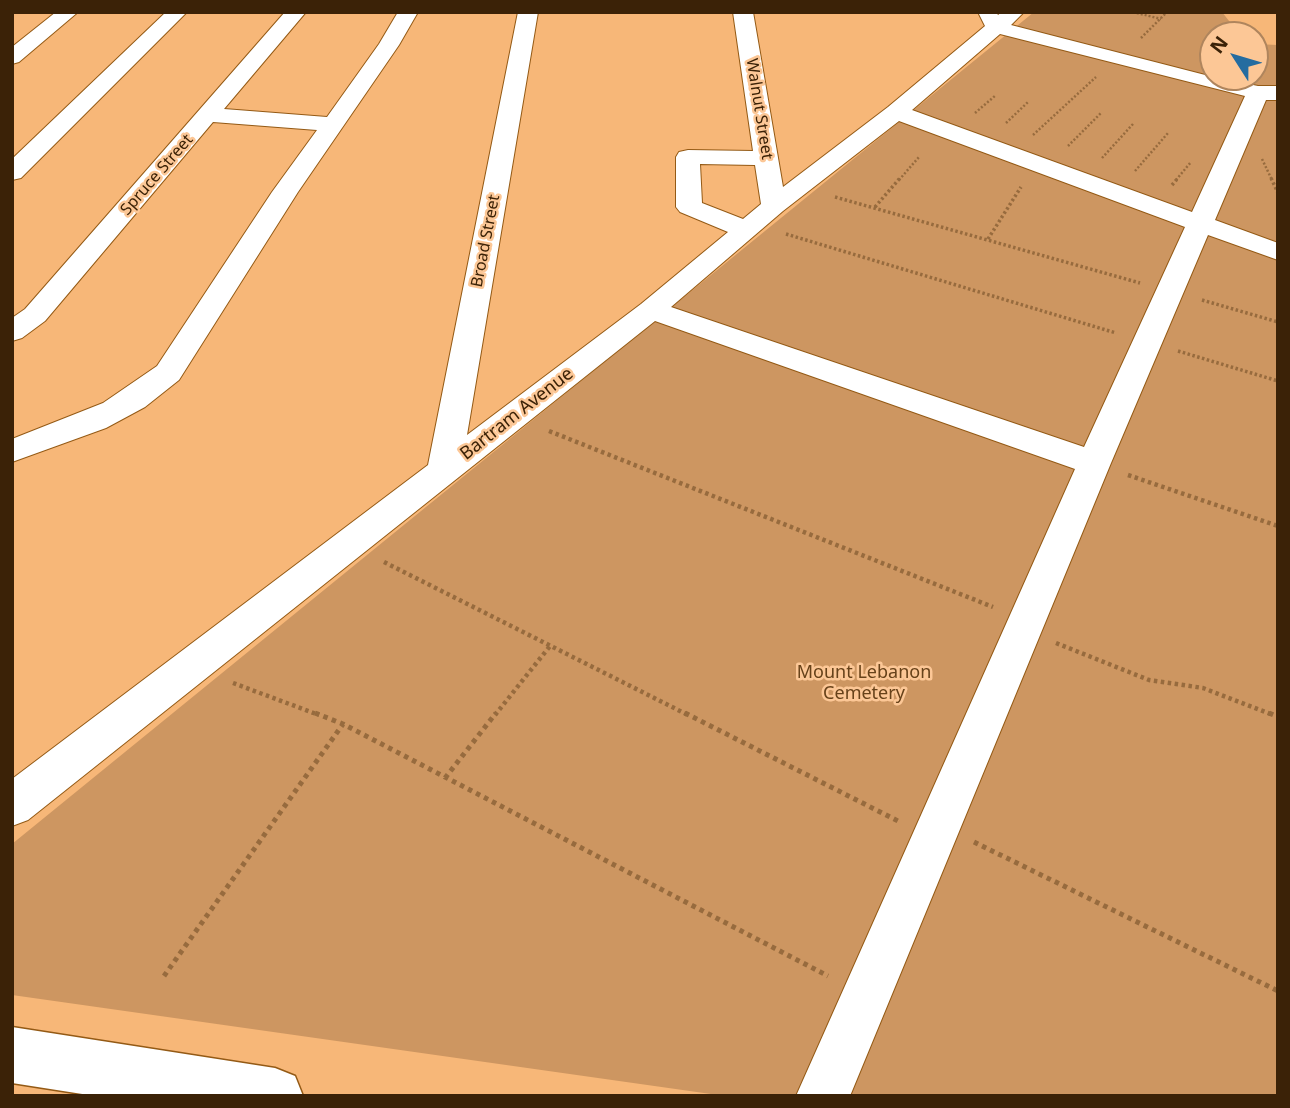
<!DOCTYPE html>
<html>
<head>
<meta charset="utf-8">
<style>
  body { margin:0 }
  #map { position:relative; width:1290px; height:1108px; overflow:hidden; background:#f7b778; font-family:"Noto Sans",sans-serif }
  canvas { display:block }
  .frame { position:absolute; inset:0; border:14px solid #3b2207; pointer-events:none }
  .north { position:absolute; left:1199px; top:21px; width:70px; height:70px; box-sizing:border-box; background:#fcc796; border:2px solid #af855d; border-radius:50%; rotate:307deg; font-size:19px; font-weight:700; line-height:28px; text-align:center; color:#3b2207 }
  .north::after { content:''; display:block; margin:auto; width:24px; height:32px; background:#246ca0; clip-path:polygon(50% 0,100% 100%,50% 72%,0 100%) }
</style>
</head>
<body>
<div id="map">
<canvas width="1290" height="1108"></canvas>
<div class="frame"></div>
<div class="north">N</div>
</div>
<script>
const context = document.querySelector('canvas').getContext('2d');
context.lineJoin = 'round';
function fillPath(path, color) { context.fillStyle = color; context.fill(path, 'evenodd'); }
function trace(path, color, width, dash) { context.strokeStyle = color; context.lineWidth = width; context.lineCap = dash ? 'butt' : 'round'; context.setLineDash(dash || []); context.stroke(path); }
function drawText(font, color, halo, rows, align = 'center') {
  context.font = font + ' "Noto Sans",sans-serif'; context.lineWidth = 5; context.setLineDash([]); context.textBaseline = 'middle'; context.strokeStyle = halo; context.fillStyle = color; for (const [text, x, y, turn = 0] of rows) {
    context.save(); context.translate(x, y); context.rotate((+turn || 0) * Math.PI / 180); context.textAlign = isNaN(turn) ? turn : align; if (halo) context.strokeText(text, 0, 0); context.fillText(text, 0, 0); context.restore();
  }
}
const green = new Path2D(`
  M1034,12h188l18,23h-27v42h42v-33l23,1v1051h-553l-713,-101v-151z`);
const pathFar3 = new Path2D(`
  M1133,12l28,7
  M1141,38l26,-26
  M975,113l21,-18
  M1006,123l22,-21
  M1033,135l63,-58
  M1068,146l33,-33
  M1102,158l31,-34
  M1262,159l10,21
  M1135,171l33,-38
  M899,180l20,-23
  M1176,180l15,-18`);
const pathFar2 = new Path2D(`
  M1271,178l7,15
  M1172,185l6,-7
  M835,197l305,86
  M875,207l25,-29
  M786,234l330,99
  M988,239l33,-52
  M1202,300l76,22
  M1178,351l100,30`);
const pathFar1 = new Path2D(`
  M549,431l444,176
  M1128,475l150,51
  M384,562l304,153
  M1056,643l93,37 54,8 70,27
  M233,683l86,32
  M495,715l55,-69`);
const path = new Path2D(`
  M315,713l28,11 485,252
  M685,713l213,108
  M1269,713l9,4
  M445,778l51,-65
  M974,842l304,149
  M164,976l179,-252`);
const minor = new Path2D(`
  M56,12h22l-59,50 -7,2v-17z
  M166,12h21l-166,166 -9,2v-21z
  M285,12h21l-82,97 103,8 52,-73 19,-32h20l-19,33 -101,147 -119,188 -34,27 -39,21 -94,34v-23l91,-36 54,-37 115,-174 45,-62 -104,-8 -168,199 -23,17 -10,3v-23l13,-9z
  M518,12h20l-71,423 174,-131 87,-72 -48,-20 -4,-5v-50l3,-5 9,-2 65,1 -20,-139h20l30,175 105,-80 97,-81 -7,-14h18l2,3 4,-3h22l-13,13 202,52 45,9h20v14h-12l-51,120 63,23v17l-70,-25 -97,228 -261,633h-54l279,-627 -420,-148 -627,499 -16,6v-47l416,-314zM1000,34l245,62 -53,116 -280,-102zM899,121l286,106 -101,220 -413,-140 112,-96zM700,164l55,1 6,39 -18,15 -41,-16z`);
const major = new Path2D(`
  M12,1027l263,41 20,8 8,20h-208l-83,-13z`);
const farStreetnames = [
  ["Walnut Street",759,109,81],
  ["Spruce Street",157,175,-49],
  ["Broad Street",486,241,-79]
];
const streetNames = [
  ["Bartram Avenue",517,414,-38]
];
const parkNames = [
  ["Mount Lebanon",864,673],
  ["Cemetery",864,694]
];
fillPath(green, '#cd9661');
trace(minor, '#945a15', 2);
trace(major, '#945a15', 3);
trace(pathFar3, '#976b3e', 2.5, [2, 2]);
trace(pathFar2, '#976b3e', 3.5, [2.5, 2.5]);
trace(pathFar1, '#976b3e', 4.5, [3.5, 3.5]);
trace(path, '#976b3e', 5, [4.5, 4.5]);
fillPath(minor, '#fff');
fillPath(major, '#fff');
drawText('16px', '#3b2207', '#fcc796', farStreetnames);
drawText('18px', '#3b2207', '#fcc796', streetNames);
drawText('18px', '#67421a', '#fcc796', parkNames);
</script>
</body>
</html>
